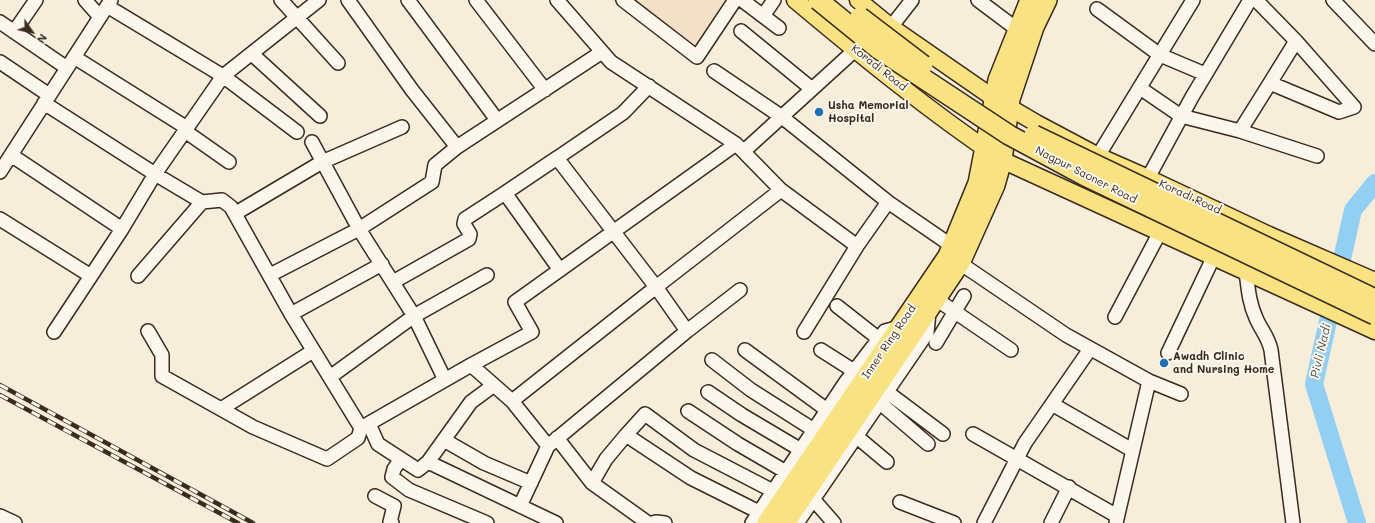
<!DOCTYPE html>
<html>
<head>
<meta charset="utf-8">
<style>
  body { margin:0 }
  #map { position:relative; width:1375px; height:523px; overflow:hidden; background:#f7eddb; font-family:Mali,sans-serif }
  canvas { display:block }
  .north { position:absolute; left:12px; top:12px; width:40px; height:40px; -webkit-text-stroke:3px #fbf7ec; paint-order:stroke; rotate:124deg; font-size:11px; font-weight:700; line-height:16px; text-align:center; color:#3b2a1e }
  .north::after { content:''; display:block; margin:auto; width:14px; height:18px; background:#3b2a1e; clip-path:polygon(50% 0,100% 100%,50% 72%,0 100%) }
</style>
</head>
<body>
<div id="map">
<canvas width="1375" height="523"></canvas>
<div class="north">N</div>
</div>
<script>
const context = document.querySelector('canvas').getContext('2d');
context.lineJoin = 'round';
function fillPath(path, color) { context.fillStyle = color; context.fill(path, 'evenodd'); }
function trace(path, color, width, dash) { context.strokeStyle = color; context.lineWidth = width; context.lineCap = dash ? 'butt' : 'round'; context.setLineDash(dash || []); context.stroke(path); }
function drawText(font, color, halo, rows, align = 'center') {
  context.font = font + ' Mali,sans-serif'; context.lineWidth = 4; context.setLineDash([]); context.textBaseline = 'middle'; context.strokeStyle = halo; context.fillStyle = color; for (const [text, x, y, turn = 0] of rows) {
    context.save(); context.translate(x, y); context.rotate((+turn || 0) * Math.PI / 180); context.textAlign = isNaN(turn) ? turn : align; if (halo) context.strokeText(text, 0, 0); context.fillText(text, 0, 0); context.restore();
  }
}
const built = new Path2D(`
  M611,0h131l-43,65z`);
const river = new Path2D(`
  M1357,523l-43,-139 39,-174 22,-27`);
const minor = new Path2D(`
  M85,0l15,17
  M281,0l57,63
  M348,0l64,90 45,57
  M408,0l89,120
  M476,0l69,90
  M557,0l54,62 125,82 45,46 76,56
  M623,0l74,57 38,-57
  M742,0l37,28
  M978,0l40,30
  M1333,0l42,44
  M107,6l116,70 74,56
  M1097,9l63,46 45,19
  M763,16l11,-16
  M0,22l67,46
  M891,27l21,-27
  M741,31l71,58
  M14,32l22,-32
  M252,54l68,62
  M74,57l113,71
  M0,62l49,33
  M714,71l68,46 106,85 64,44
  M1270,83l26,-42
  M1140,88l41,28 59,15 30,-48 69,29 15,-5 -58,-66 -40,-41
  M44,103l111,71 68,-98 96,-76
  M185,131l44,31
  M1240,131l77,25
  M312,142l47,87 55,87 31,64
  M744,151l111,-101
  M11,155l111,74
  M1098,156l95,-156
  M557,158l-52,35 55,77
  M0,172l111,-172
  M1148,178l44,-81 58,-97
  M236,213l86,-51 80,-35
  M0,219l91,57
  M954,259l112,76 83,46 32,13
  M1246,271c2,16 3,32 10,47 5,12 12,18 15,32l22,173
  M270,275l89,-46 73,-47 3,-17 22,-18 145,-95
  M138,276l64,-74
  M393,282l76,-43 1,-5 -6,-10 1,-5 40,-26
  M936,299l75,51
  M837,306l42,33
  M291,314l91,-50
  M1115,317l45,-85
  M148,331l14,24v21l91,51 74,32 31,-21 3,-10
  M687,331l53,-41
  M54,332l68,-103 33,-55 47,28 20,-2 9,7 60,107 70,114 110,-63 41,36 144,-114 -99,-129 66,-45 26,-27
  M804,332l53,-86 31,-44
  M936,343l28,-47
  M745,350l82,60
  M821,350l33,21
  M1168,353l46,-97
  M712,360l39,30 63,40
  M471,365l61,-33 -17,-30 221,-158
  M330,377l84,-61 73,-41
  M708,392l34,23 59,35
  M887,392l56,42
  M512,401l36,45 139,-115 -31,-44 125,-97
  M879,402l49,42
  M1052,404l80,46
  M221,409l92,-58
  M688,411l50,33 48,28
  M369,424l9,20 40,26 10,-8 43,-60 23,-17
  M973,434l144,82
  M856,436l31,26
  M557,438l35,45 56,40
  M444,440l40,23 47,20
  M401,459l-7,10 -2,8 17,13 78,33
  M428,462l128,61
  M592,483l14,-24 20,-24
  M375,496l19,10 -4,16 2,1
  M813,499l21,24
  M900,502l54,21
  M520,506l28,-60
  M759,512l-68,-34 -65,-43 19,-21 49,36 79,41
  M0,516l15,7
  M652,523l4,-1 9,1
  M752,523l93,-140 40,-52 15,-4
  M797,523l130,-190 2,-21
  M984,523l41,-80 65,-94
  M1051,523l18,-36
  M1116,523l33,-142`);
const major = new Path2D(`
  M795,0c67,56 134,111 207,160l373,171
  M858,0l33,27 104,72 41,24 62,33 50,22 121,57 106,46`);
const highway = new Path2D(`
  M767,523l181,-267 30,-73 20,-103 32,-80
  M785,523l175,-260 35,-78 7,-25 8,-61 24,-72 13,-27`);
const rail = new Path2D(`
  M0,385l253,138
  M0,395l238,128`);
const highwayBridge = new Path2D(`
  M818,0l59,48 132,87 76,41 290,139
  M860,17l63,48
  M1034,135l341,164`);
const markers = [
  [819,112,5,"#1f6fb2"],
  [1164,363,5,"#1f6fb2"]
];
const streetNames = [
  ["Koradi Road",879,68,38],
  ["Nagpur Saoner Road",1086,175,27],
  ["Koradi Road",1190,197,25],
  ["Inner Ring Road",889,342,-56]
];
const poiNames = [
  ["Usha Memorial",828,106],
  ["Hospital",828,119],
  ["Awadh Clinic",1173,357],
  ["and Nursing Home",1173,370]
];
const waterNames = [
  ["Pivli Nadi",1321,351,-77]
];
fillPath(built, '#f2e1c7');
trace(river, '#93cef3', 18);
trace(minor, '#3b2a1e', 16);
trace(major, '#3b2a1e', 19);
trace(highway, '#3b2a1e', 22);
trace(minor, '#fbf7ec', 13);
trace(major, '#f8e281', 16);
trace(highway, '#f8e281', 19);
trace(rail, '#3b2a1e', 4.5);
trace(rail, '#fbf7ec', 3, [9]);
trace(highwayBridge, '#3b2a1e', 22, []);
trace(highwayBridge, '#f8e281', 19);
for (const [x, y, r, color] of markers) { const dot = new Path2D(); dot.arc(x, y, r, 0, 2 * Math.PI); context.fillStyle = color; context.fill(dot); trace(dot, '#fbf7ec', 1.5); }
drawText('11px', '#3b2a1e', '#fbf7ec', streetNames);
drawText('bold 11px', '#3b2a1e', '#fbf7ec', poiNames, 'left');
drawText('italic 12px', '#515353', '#fbf7ec', waterNames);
</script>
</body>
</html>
